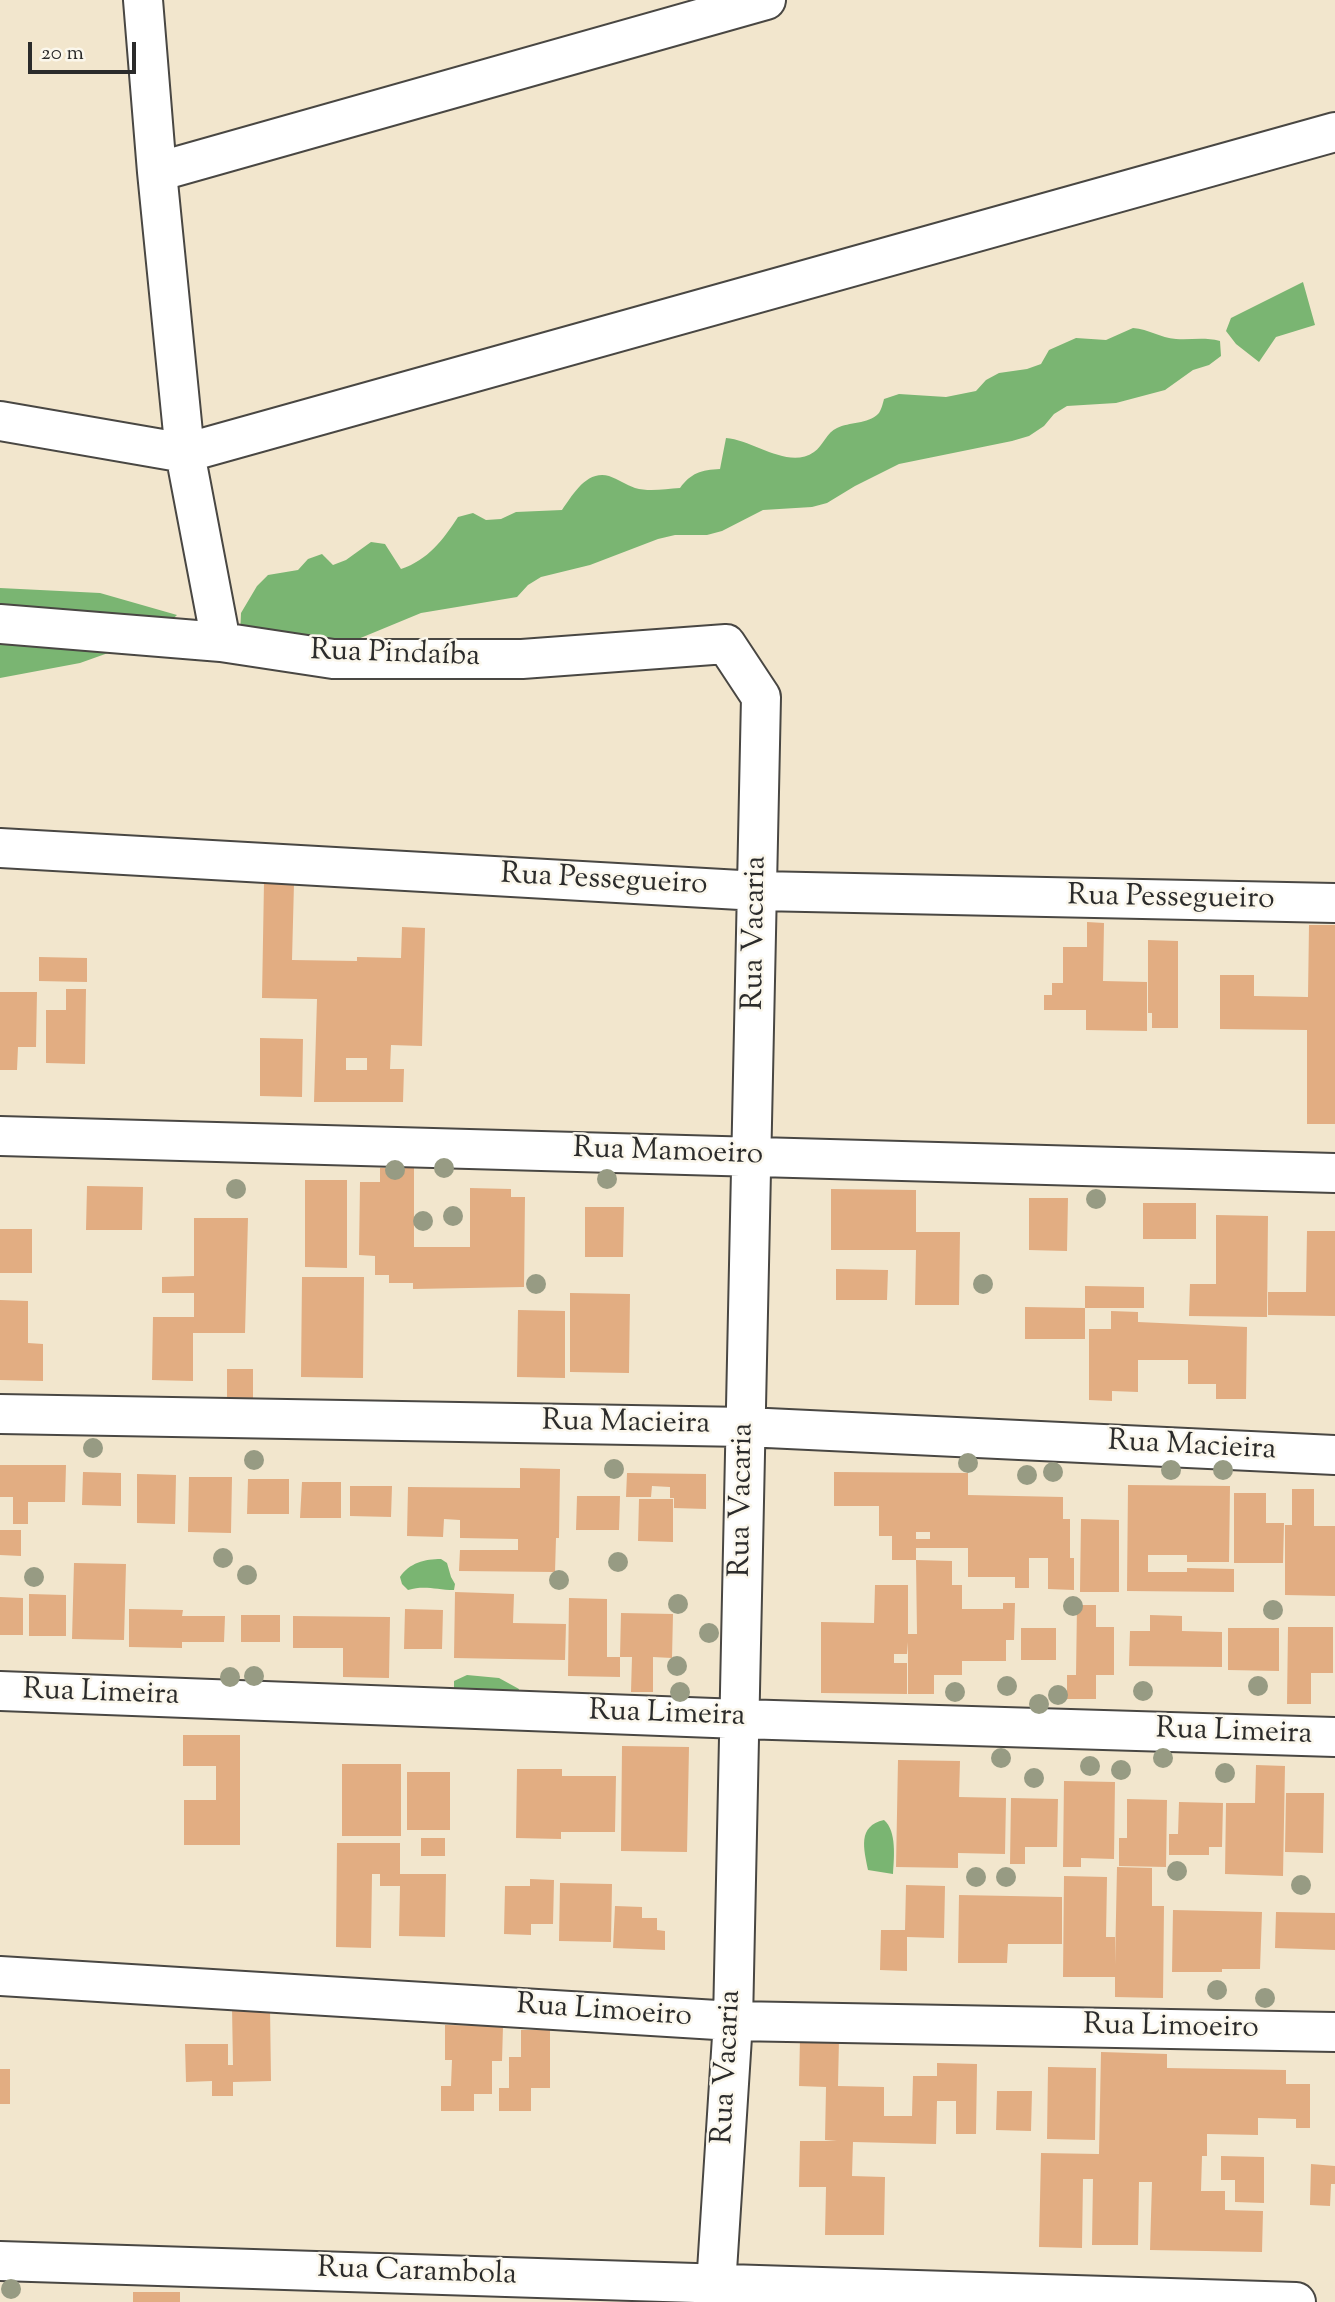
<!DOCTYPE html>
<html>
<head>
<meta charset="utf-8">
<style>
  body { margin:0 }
  #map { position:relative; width:1335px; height:2302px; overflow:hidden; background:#f2e6cd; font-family:"Sorts Mill Goudy",serif }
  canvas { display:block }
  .scale { position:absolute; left:28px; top:42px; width:108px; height:32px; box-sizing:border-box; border:4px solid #2b2b2b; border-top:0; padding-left:9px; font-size:21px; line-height:24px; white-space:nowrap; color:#2b2b2b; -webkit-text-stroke:5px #fbf7ec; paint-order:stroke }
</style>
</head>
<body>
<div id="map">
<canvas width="1335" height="2302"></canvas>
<div class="scale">20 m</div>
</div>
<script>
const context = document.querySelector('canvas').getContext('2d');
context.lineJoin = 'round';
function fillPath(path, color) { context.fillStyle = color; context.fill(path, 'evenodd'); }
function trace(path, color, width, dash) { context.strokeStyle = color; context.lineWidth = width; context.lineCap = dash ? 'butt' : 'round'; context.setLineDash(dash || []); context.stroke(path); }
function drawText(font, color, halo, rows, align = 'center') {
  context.font = font + ' "Sorts Mill Goudy",serif'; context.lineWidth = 5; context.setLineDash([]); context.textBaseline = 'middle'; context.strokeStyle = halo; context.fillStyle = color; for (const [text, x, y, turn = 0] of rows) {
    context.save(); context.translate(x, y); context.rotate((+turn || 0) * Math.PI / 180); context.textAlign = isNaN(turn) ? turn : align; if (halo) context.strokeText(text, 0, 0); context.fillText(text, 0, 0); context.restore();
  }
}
const forest = new Path2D(`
  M1303,282l12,43 -39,12 -17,25 -23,-18 -10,-13 5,-13z
  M1133,328c16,1 27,10 43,11 16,1 28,-2 44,2l1,15 -12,9 -16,5 -28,20 -49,13 -49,3 -13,8 -10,12 -15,10 -17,5 -113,23 -44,22 -28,17 -15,4 -49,3 -41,21 -15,4h-32l-17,4 -68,26 -49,12 -13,8 -11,12 -96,16 -75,31 -106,-7 1,-24 16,-27 11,-11 30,-5 10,-11 14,-5 11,11 13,-5 25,-18 14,2 16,25c27,-9 42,-29 57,-52l15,-4 13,7 15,-1 15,-7 46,-2c11,-15 24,-40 47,-34 9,3 17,9 26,12 14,4 30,1 45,0 11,-15 21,-18 40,-19l6,-31c28,2 62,32 88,14 9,-6 13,-20 23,-24 12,-6 31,-4 41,-14 3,-3 5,-11 6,-15l15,-5 47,3 30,-6 10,-11 13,-7 28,-4 14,-5 8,-14 27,-12 30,2z
  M0,588l100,5 77,22 -24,22 -73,26 -80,15z
  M441,1559l6,4 4,14 4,7 -1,6c-18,0 -29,-5 -46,0l-6,-6 -2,-7c9,-14 25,-18 41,-18z
  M467,1675l32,3 20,11 -1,7 -54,5 -10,-13v-7z
  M884,1820c13,11 10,38 9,54l-25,-4c-4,-21 -11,-44 16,-50z`);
const building = new Path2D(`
  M264,882l30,1 -2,77 65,1v-4l44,1 1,-31 23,1 -3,118 -31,-1 -1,24h14l-1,33h-89l3,-103 -55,-1zM346,1058h21v12h-21z
  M1087,922l17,1 -1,58 44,1v49l-61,-1v-20h-42v-15h8v-12h11v-36h24z
  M1309,925h26v199h-28v-94l-87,-1v-54h34v21l54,1z
  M1148,940l30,1v87h-26v-15h-4z
  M39,957l48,1v24l-48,-1z
  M66,989h20l-1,75 -39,-1v-53h20z
  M0,992h37l-1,55h-18l-1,23h-17z
  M260,1038l43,1 -1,58 -42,-1z
  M380,1168h34v79h56v-59l41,1v8h14l-1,90 -111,2v-6h-24v-8h-14v-19l-16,-1 1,-73h20z
  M305,1180h42v88l-42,-1z
  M87,1186l56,1 -1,43h-56z
  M831,1189l85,1v42h44l-1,73h-44l1,-55h-85z
  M1029,1198h39l-1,53 -38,-1z
  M1143,1203h53v36h-53z
  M585,1207h39l-1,50h-38z
  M1216,1215l52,1 -1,101 -78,-1 1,-32h26z
  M194,1218h54l-3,115h-52v48l-41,-1 1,-63h41v-24h-32v-16l32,-1z
  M0,1229h32v44h-32z
  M1307,1231h28v85l-67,-1v-23h38z
  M836,1269l52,1 -1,30h-51z
  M302,1277h62l-1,101 -62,-1z
  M1085,1286l59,1v21h-59z
  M570,1293l60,1 -1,79 -59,-1z
  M0,1300l28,1v42l15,1v37l-43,-1z
  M1025,1307l60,1v31h-60z
  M518,1310l47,1v67l-48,-1z
  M1111,1311l27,1v10l109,5 -1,72h-30v-15h-28v-24h-50v32l-26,-1v10l-23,-1v-71h22z
  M227,1369h26v30h-26z
  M0,1465h66l-1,37h-37v22h-15v-27h-13z
  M520,1468l40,1 -1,69h-3l-1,34 -96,-1 1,-21h58v-11l-58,-1v-18l-16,-1 -1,18 -36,-1 1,-49 112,1z
  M83,1472l38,1v33l-39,-1z
  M834,1472l134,1v22l95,2v22h7v39h4v32l-26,-1v-31h-19v30h-14v-11h-47v-29h-52v12h-24v-24h-13v-30h-45zM916,1532h14v7h-14z
  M627,1473l79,1v35l-32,-1v-10h-4v-11l-18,-1 -1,11h-25z
  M137,1474l39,1 -1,49 -38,-1z
  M189,1477h43l-1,56 -43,-1z
  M248,1479h41v35h-42z
  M302,1482h39v36h-41z
  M1128,1485l102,1 -1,76h-42v-7h-39v17h39v-4l47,1v23l-107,-1z
  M350,1486h42l-1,31 -41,-1z
  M1292,1489h22v37h21v70l-50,-1v-70h7z
  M1234,1493h32v30h18l-1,40h-49z
  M577,1496h43l-1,34h-43z
  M639,1499h34v43l-35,-1z
  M1081,1519l38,1v72h-39z
  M0,1530h21v26l-21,-1z
  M916,1560l36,1v24h10v24h41v-6h12l-1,37h-8v21h-44v14h-28v19h-26v-52l-1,12h-13v9h13v31l-86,-1v-71l53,1 1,-38h33v49h9z
  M74,1563l52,1 -2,76 -52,-1z
  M455,1592l59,2 -1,29 53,1 -1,36 -111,-2z
  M29,1594l37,1v41h-37z
  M0,1597l23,1v37h-23z
  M569,1598l38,1v58h13v20l-52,-1z
  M1077,1605h19v22h18v48h-18v24h-29v-24h9z
  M129,1609l54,1 -1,6h43l-1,26h-42v6l-53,-1z
  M405,1609l38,1 -1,39h-38z
  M621,1613l52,1 -1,44 -19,-1v35h-22l1,-35h-12z
  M241,1615h39v27h-39z
  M1150,1615l32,1v15l40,1v35l-93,-1 1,-35h20z
  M293,1616l97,1 -1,61 -46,-1v-29h-50z
  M1288,1627h45v46h-22v31h-24z
  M1021,1628h35v32h-35z
  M1228,1628h51v43l-51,-1z
  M183,1735h57v110h-56v-45h32v-34h-33z
  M622,1746l67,1 -2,105 -66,-1z
  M898,1760l62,1 -1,36 47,1 -1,56 -47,-1v15l-62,-1z
  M342,1764h59v72h-59z
  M1256,1765l29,1 -2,110 -58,-2 1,-71h29z
  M517,1769h45v7h54l-1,56h-54v7l-45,-1z
  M407,1772h43v58h-43z
  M1064,1781l51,1 -1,77 -33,-1v9h-18z
  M1286,1793h38l-1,60 -38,-1z
  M1011,1798l47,1 -1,48h-32v17h-15z
  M1127,1799l40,1 -1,67 -47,-1v-28h8z
  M1179,1802l44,1 -1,44h-13v8h-40v-21h9z
  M421,1838h24v18h-24z
  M337,1843h63v31h46l-1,63 -46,-1 1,-50h-20v-12h-8l-1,74 -35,-1z
  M1117,1867l35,1v38h12l-1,92 -48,-1v-20h-52l1,-101 43,1 -1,60h9v28z
  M530,1879l24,1 -1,44h-22v11l-27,-1 1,-48h25z
  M560,1883l52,1 -1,58 -52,-1z
  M906,1885l39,1 -1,52 -37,-1v34l-27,-1 1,-40h24z
  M959,1895l103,2v47h-54l-1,19h-49z
  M615,1906l27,1v11h15v12l8,1v19l-52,-2z
  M1173,1910l89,2 -2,57h-38v3h-50z
  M1276,1912l59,1v37l-60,-2z
  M232,2007h38l1,74 -38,1v14h-21v-15l-26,1 -1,-38h43v21h5z
  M445,2025l58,1 -1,35h-10v33h-18v17h-33v-25h10l1,-26h-7z
  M521,2030h29v58h-19v23h-32v-23h10v-31h12z
  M800,2038l39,1 -1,47 46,1v29h28l1,-40h24v-13l40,1 -1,70h-20v-33h-19l-1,43 -83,-2 -1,34 33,1 -1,58h-59l1,-48h-27l1,-46h37l-12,-1 1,-53 -27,-1z
  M1101,2052l66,2v14l119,2v14h24v44h-14v-9l-38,-1v17l-51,-1v22h-5l-1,35h24v19l38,1 -1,41 -112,-2 2,-68h-13l-1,63h-46l1,-66h-10l-1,69 -43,-1 2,-94 58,1z
  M1048,2067l48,1 -1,72 -48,-1z
  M0,2069h10v35h-10z
  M997,2091h35l-1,40 -35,-1z
  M1221,2156l43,1v46l-29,-1v-22h-14z
  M1311,2164l24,2v18h-4l-1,22 -20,-1z
  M133,2292h47v10h-47z`);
const minor = new Path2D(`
  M143,0l14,172 28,281 36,189
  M157,172l609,-172
  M0,421l185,32 1150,-321
  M0,624l221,18 112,17h189l204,-15 35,53 -28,1324 -18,281
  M0,848l758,43 577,12
  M0,1136l1335,37
  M0,1414l746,13 589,28
  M0,1691l740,28 595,18
  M0,1976l733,45 602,11
  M0,2261l1296,41`);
const trees = [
  [444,1168],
  [395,1170],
  [607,1179],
  [236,1189],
  [1096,1199],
  [453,1216],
  [423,1221],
  [536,1284],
  [983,1284],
  [93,1448],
  [254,1460],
  [968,1463],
  [614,1469],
  [1171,1470],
  [1223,1470],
  [1053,1472],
  [1027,1475],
  [223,1558],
  [618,1562],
  [247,1575],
  [34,1577],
  [559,1580],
  [678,1604],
  [1073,1606],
  [1273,1610],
  [709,1633],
  [677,1666],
  [254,1676],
  [230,1677],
  [1007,1686],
  [1258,1686],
  [1143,1691],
  [680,1692],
  [955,1692],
  [1058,1695],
  [1039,1704],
  [1001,1758],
  [1163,1758],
  [1090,1766],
  [1121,1770],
  [1225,1773],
  [1034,1778],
  [1177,1871],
  [976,1877],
  [1006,1877],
  [1301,1885],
  [1217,1990],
  [1265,1998],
  [11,2289]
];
const streetNames = [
  ["Rua Pindaíba",395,656,2],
  ["Rua Pessegueiro",604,882,3],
  ["Rua Pessegueiro",1171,900,1],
  ["Rua Vacaria",757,933,-89],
  ["Rua Mamoeiro",668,1154,2],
  ["Rua Macieira",626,1425,1],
  ["Rua Macieira",1192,1448,3],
  ["Rua Vacaria",744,1500,-89],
  ["Rua Limeira",101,1695,2],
  ["Rua Limeira",667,1716,2],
  ["Rua Limeira",1234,1734,2],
  ["Rua Limoeiro",604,2013,4],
  ["Rua Limoeiro",1171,2029,1],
  ["Rua Vacaria",729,2067,-87],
  ["Rua Carambola",417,2274,2]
];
fillPath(forest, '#7ab572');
fillPath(building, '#e2ad82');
trace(minor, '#494743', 42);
trace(minor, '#fff', 38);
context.fillStyle = '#979b83';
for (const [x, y] of trees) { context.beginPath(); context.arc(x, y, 10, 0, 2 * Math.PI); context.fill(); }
drawText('30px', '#2b2b2b', '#fbf7ec', streetNames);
</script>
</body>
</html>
